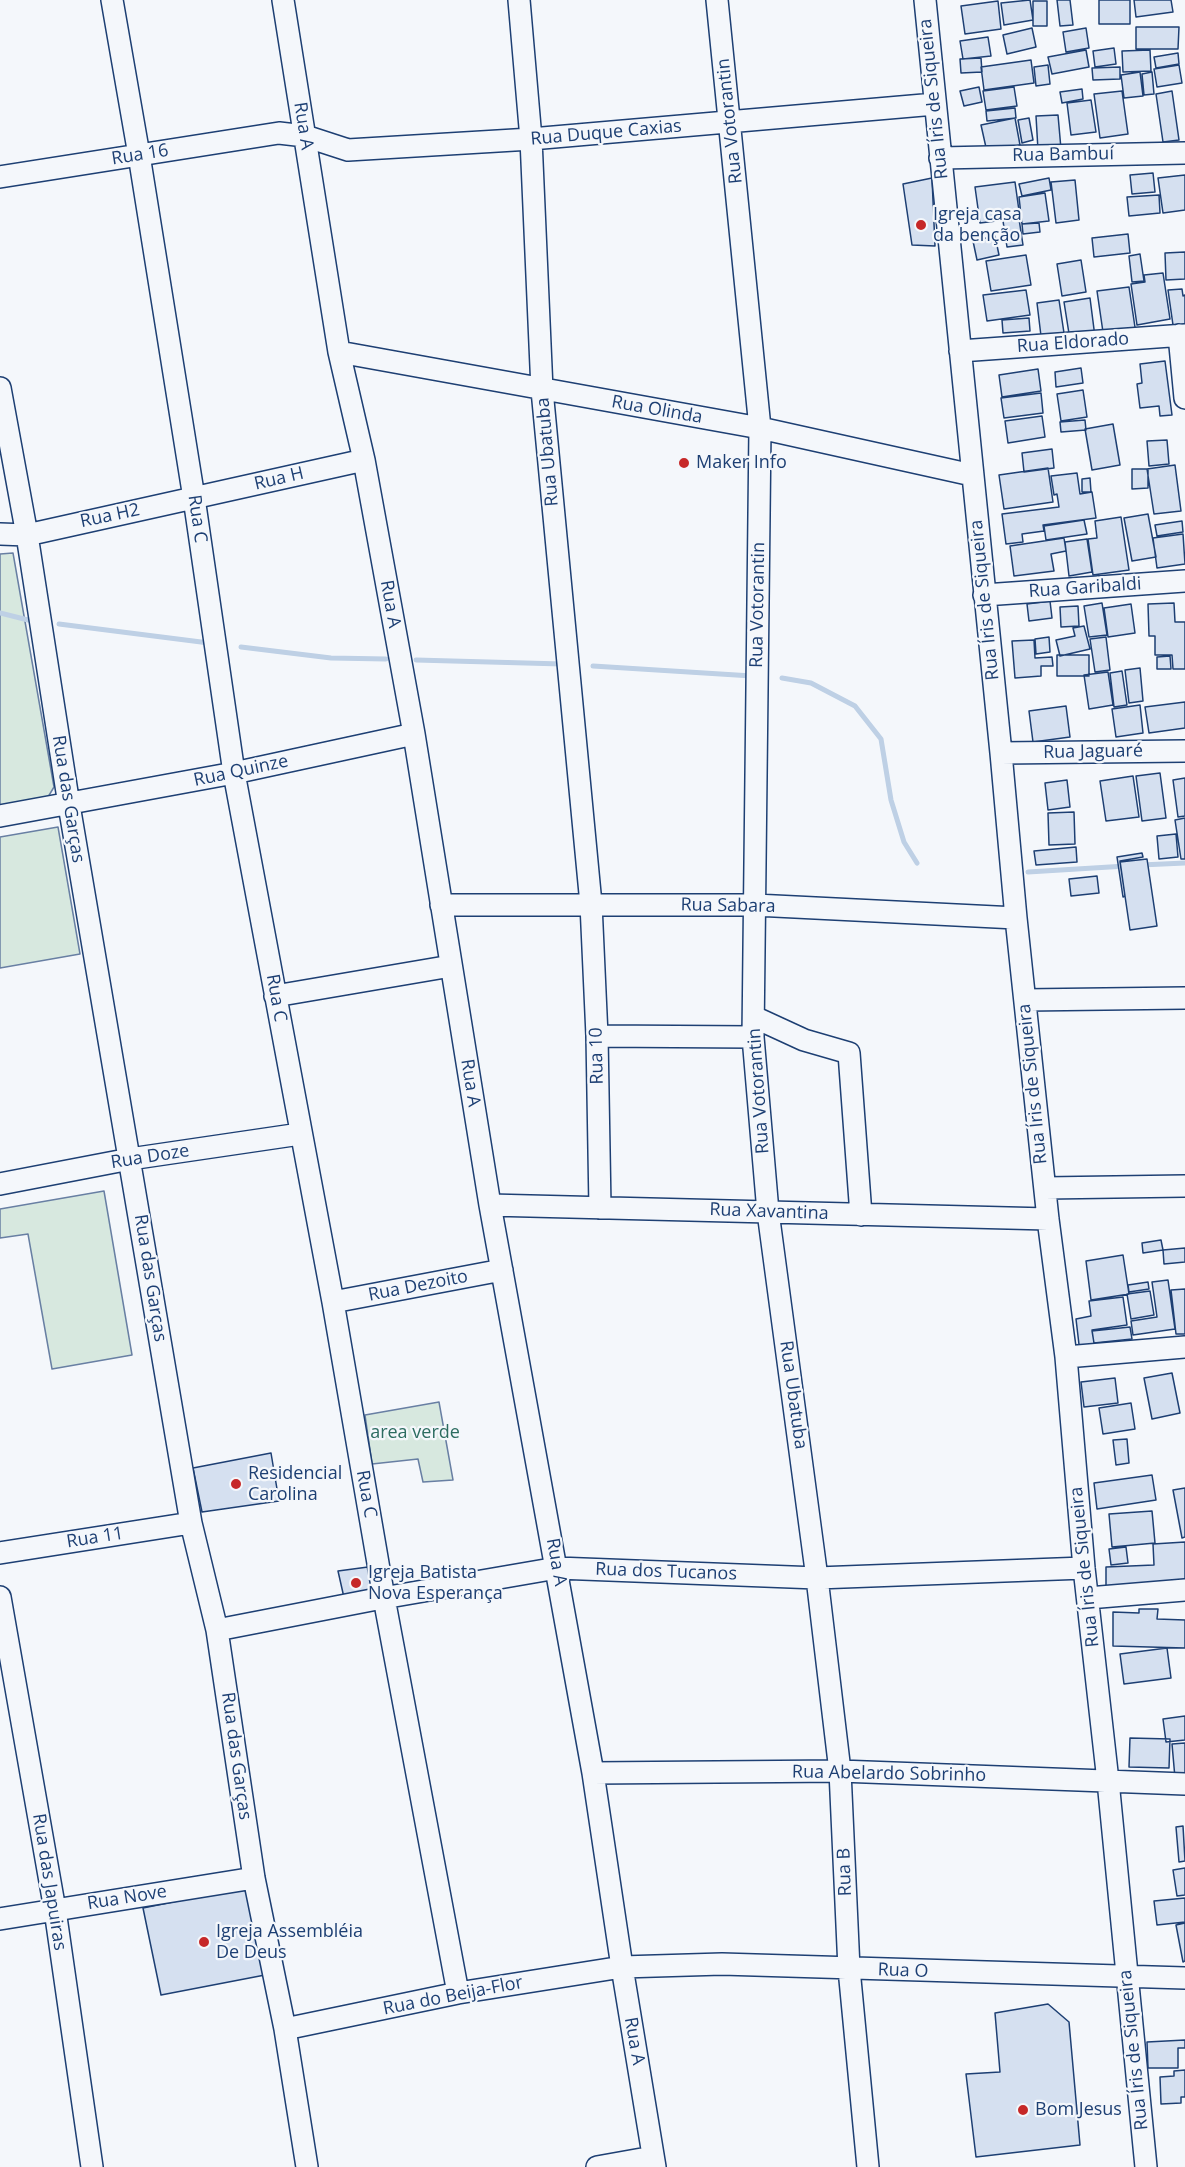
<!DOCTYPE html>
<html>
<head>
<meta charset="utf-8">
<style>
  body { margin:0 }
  canvas { display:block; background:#f4f7fb }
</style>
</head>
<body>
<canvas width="1185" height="2167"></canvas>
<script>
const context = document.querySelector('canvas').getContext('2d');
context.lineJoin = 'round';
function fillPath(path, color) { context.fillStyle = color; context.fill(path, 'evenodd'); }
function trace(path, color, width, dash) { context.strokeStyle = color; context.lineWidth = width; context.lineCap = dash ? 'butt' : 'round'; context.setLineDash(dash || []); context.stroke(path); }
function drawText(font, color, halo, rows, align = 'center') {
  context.font = font + ' "Open Sans",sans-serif'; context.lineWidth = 4.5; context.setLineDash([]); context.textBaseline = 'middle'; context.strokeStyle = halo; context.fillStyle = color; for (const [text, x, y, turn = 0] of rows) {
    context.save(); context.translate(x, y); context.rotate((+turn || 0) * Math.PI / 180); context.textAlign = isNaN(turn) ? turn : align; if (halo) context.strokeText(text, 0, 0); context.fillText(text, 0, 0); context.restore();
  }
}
const green = new Path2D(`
  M13,553l41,234 -6,10 -48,9v-252z
  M58,827l22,127 -80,14v-131z
  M104,1191l28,164 -80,14 -24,-135 -28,4v-29z
  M439,1402l14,78 -30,2 -5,-23 -46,5 -7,-49z`);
const stream = new Path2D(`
  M0,613l28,7
  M59,624l150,19
  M241,647l90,11 55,1
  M416,660l146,4
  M593,666l159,10
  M782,678l29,5 44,23 26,33 10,61 13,42 13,21
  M1141,865l44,-2
  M1028,872l98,-6`);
const building = new Path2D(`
  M1030,0l3,20 -29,5 -3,-22z
  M1057,0h13l3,25 -13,1z
  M1099,0h31v24h-31z
  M1134,0h37l2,12 -37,5z
  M998,1l3,28 -36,5 -4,-28z
  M1033,1h14v25h-14z
  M1136,27h43l-1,22h-42z
  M1032,28l4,19 -29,7 -4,-19z
  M1086,28l3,20 -23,4 -3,-20z
  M988,37l3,19 -28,3 -3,-18z
  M1114,48l2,16 -21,3 -2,-16z
  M1086,50l3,17 -37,7 -4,-17z
  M1150,50l1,21 -28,1 -1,-21z
  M1178,53l1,11 -23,4 -2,-11z
  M981,58l1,14 -21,1 -1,-14z
  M1031,60l3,23 -50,7 -3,-23z
  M1048,65l2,19 -14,2 -2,-19z
  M1179,65l3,18 -25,4 -3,-18z
  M1120,67v12l-27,1 -1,-12z
  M1140,72l3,24 -19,2 -3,-23z
  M1152,72l2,22 -10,1 -2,-21z
  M979,87l3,15 -18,4 -4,-15z
  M1014,87l3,19 -31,4 -3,-19z
  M1082,89l1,10 -21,4 -2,-11z
  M1122,91l6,43 -28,4 -6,-44z
  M1172,91l7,49 -16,2 -7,-48z
  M1091,100l5,32 -25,3 -4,-32z
  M1015,108l1,10 -29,3 -1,-10z
  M1058,115l3,34 -23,1 -2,-34z
  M1015,118l5,27 -33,7 -6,-27z
  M1029,118l4,22 -11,3 -4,-23z
  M1153,173l2,19 -23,2 -2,-19z
  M1185,175v35l-22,3 -5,-35z
  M932,178l3,68 -23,-1 -9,-61z
  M1049,178l2,12 -29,6 -3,-12z
  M1075,180l4,40 -23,3 -5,-41z
  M1015,182l5,36 -40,5 -5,-36z
  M1045,193l4,28 -27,3 -3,-27z
  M1159,195l1,18 -31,3 -2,-19z
  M1019,219l4,26 -16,2 -4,-26z
  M1039,223l1,9 -17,2 -1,-10z
  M1128,234l2,19 -36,4 -2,-19z
  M995,236l4,19 -22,5 -4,-19z
  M1185,252v27l-19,1 -1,-27z
  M1140,254l4,27 -12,1 -3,-26z
  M1026,255l5,30 -40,6 -5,-30z
  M1081,260l5,32 -24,4 -5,-32z
  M1163,273l7,46 -33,6 -6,-41 14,-2 -1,-7z
  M1129,287l7,47 -32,5 -7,-48z
  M1182,289l1,7 2,-1v36l-11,1 -6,-42z
  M1026,290l4,25 -43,6 -4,-26z
  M1090,298l5,39 -25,3 -6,-38z
  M1059,300l5,33 -23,3 -4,-33z
  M1029,318l1,13 -27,2 -1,-13z
  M1165,361l7,54 -12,1 -1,-10 -19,2 -3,-24 5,-1 -2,-19z
  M1081,368l2,15 -27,4 -1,-15z
  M1038,369l3,22 -39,6 -3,-22z
  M1083,390l4,27 -26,4 -4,-27z
  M1041,393l2,20 -39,5 -3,-20z
  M1042,416l3,21 -37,6 -3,-22z
  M1085,420l1,10 -25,2 -1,-10z
  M1113,424l7,41 -28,5 -7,-41z
  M1167,440l2,24 -20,2 -2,-25z
  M1052,449l2,19 -30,4 -2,-19z
  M1175,465l6,46 -27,3 -7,-45z
  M1048,468l5,34 -49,7 -5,-34z
  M1132,469h16v19l-16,1z
  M1077,473l3,21 12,-2 4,26 -53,7 1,6 -22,3 1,8 -17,2 -4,-30 57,-7 -2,-13 -3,1 -3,-19z
  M1090,478l1,14h-9v-13z
  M1148,514l8,43 -24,4 -8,-43z
  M1121,517l8,53 -36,5 -5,-36 9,-1 -2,-17z
  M1084,520l3,14 -41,6 -2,-14z
  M1182,521l1,11 -26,4 -2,-11z
  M1183,534l2,30 -28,4 -4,-30z
  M1064,538l2,13 -15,3 3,17 -40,5 -4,-30z
  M1087,539l5,33 -23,4 -4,-34z
  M1050,601l2,17 -23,3 -2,-17z
  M1102,603l5,32 -18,2 -5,-31z
  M1174,603l1,19h10v47h-12l-1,-14h-17v-19h-6l-1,-32z
  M1131,604l4,29 -27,4 -4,-29z
  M1078,606l1,20 -18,1 -1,-20z
  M1084,626l6,23 -30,7 -4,-16 19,-4 -2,-8z
  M1049,637l1,15 -14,2 -1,-15z
  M1106,637l4,33 -15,2 -5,-33z
  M1034,640l1,18 17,-1 1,9h-12v10l-26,2 -3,-37z
  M1057,655h32v21h-32z
  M1170,656l1,13h-14v-12z
  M1140,668l3,33 -14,2 -4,-33z
  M1122,671l5,34 -13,2 -4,-34z
  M1108,672l5,33 -24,4 -5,-34z
  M1185,702v26l-36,5 -4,-26z
  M1140,705l3,28 -27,4 -4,-28z
  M1066,706l4,31 -37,5 -4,-31z
  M1160,773l6,45 -24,3 -6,-45z
  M1133,776l6,41 -33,4 -6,-40z
  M1185,778v38l-7,1 -5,-37z
  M1067,780l3,27 -22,3 -3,-27z
  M1074,812l1,32 -26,1 -1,-32z
  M1185,818v41h-4l-6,-39z
  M1176,834l2,23 -19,2 -2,-23z
  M1076,847l1,15 -41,3 -2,-14z
  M1142,853l1,4 -23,4 5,35 -2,1 -6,-40z
  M1147,859l10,67 -27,4 -10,-68z
  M1097,876l2,17 -28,3 -2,-17z
  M1161,1240l2,10 -20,3 -1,-10z
  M1185,1248v14l-21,2 -1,-14z
  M1123,1255l6,39 -38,6 -5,-39z
  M1168,1280l7,49 -42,6 -2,-14 26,-4 -5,-35z
  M1148,1282l1,7 -20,3 -1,-7z
  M1185,1289v45h-9l-5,-44z
  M1150,1291l4,24 -23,4 -4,-25z
  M1123,1297l4,28 -35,5 3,20 -15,3 -4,-34 15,-3 -2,-15z
  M1130,1327l2,12 -38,4 -2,-12z
  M1172,1373l8,40 -28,6 -8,-41z
  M1115,1378l3,25 -34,4 -3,-25z
  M1131,1403l4,26 -32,5 -4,-26z
  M1127,1439l2,24 -13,2 -3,-25z
  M271,1453l8,48 -77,11 -9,-44z
  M1152,1475l4,25 -59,9 -3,-26z
  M1185,1488v49l-3,1 -9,-48z
  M1152,1511l3,32 -43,4 -3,-33z
  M1185,1542v43l-79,3v-21l48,-2 -1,-21z
  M1126,1547l2,16 -17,2 -2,-16z
  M368,1567l6,29 -29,6 -7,-31z
  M1139,1609h19l-1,10 28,1v28l-72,-2v-34l26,1z
  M1167,1648l4,30 -47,6 -4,-30z
  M1185,1716v24l-19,2 -3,-23z
  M1130,1738l40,1 -1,29 -40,-1z
  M1185,1743v34l-10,1 -3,-34z
  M1183,1826l2,35 -6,1 -3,-35z
  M1185,1868v27l-8,1 -4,-26z
  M247,1887l18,88 -104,20 -18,-87z
  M1185,1898v24l-28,3 -3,-24z
  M1185,1923v38l-2,1 -7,-37z
  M1048,2004l21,18 11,123 -104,12 -10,-83 34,-2 -5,-59z
  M1185,2040v8h-7v20h-30l-1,-26z
  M1185,2070v27h-4v6l-20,1 -1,-27 14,-1v-5z`);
const minor = new Path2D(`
  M112,0l27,155 55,343 40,275 99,529 51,296 74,395
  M283,0l56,352 25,108 50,274 76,471 103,568 29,194 33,200
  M519,0l12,139 11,251 49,514 6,132 3,172
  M717,0l43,428 -7,609 15,175 49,366 23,193 9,198 19,198
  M925,0l76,753 15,165 32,301 18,138 18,211 24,213 38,386
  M940,158l245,-5
  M0,177l279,-44 26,3 43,14 183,-11 404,-35
  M1179,335l6,63
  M960,351l225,-16
  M339,352l421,76 212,47
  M0,388l27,147 42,270 122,718 26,107 37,248 31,151 22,138
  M0,534l27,1 337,-75
  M984,595l201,-14
  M1001,753l184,-2
  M0,816l234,-43 180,-39
  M441,905h314l261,13
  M275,996l176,-30
  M1025,1000l160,-2
  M754,1017l50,23 45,13 12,162
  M597,1036l156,1
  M0,1184l130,-25 170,-25
  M1045,1188l140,-2
  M490,1205l558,14
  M333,1302l169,-32
  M1066,1357l119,-10
  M0,1553l191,-30
  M0,1597l55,313 37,257
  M1088,1598l97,-8
  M217,1630l160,-31 180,-31 260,10 267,-10
  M593,1773l247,-2 345,13
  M0,1919l254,-41
  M285,2029l173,-36 164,-26 100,-3 463,14
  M597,2167l56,-10`);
const markers = [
  [921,225,6,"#c62828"],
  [684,463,6,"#c62828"],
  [236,1484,6,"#c62828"],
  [356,1583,6,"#c62828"],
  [204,1942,6,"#c62828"],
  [1023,2110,6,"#c62828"]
];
const streetNames = [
  ["Rua Íris de Siqueira",934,99,-96],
  ["Rua Votorantin",730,121,-96],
  ["Rua A",303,126,81],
  ["Rua Duque Caxias",606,133,-5],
  ["Rua 16",140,155,-9],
  ["Rua Bambuí",1063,155,-1],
  ["Rua Eldorado",1073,343,-4],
  ["Rua Olinda",657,410,10],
  ["Rua Ubatuba",548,452,-95],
  ["Rua H",279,479,-13],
  ["Rua H2",110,516,-12],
  ["Rua C",197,519,82],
  ["Rua Garibaldi",1085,588,-4],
  ["Rua Íris de Siqueira",985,600,-96],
  ["Rua A",390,604,80],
  ["Rua Votorantin",758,605,-89],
  ["Rua Jaguaré",1093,752,-1],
  ["Rua Quinze",241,771,-12],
  ["Rua das Garças",68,799,81],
  ["Rua Sabara",728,906,1],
  ["Rua C",276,998,80],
  ["Rua 10",597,1056,-91],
  ["Rua A",470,1083,81],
  ["Rua Íris de Siqueira",1033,1084,-96],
  ["Rua Votorantin",759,1091,-94],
  ["Rua Doze",150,1157,-9],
  ["Rua Xavantina",769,1212,2],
  ["Rua das Garças",150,1278,81],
  ["Rua Dezoito",418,1286,-11],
  ["Rua Ubatuba",793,1395,82],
  ["Rua C",366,1494,80],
  ["Rua 11",95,1538,-9],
  ["Rua A",556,1562,80],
  ["Rua Íris de Siqueira",1085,1567,-96],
  ["Rua dos Tucanos",666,1572,2],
  ["Rua das Garças",236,1756,82],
  ["Rua Abelardo Sobrinho",889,1774,1],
  ["Rua B",845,1872,-92],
  ["Rua das Japuiras",49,1882,81],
  ["Rua Nove",127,1898,-9],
  ["Rua O",903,1971,2],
  ["Rua do Beija-Flor",453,1996,-11],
  ["Rua A",634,2041,80],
  ["Rua Íris de Siqueira",1134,2050,-96]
];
const poiNames = [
  ["Igreja casa",933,215],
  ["da benção",933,236],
  ["Maker Info",696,463],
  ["Residencial",248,1474],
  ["Carolina",248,1495],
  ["Igreja Batista",368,1573],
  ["Nova Esperança",368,1594],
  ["Igreja Assembléia",216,1932],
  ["De Deus",216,1953],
  ["Bom Jesus",1035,2110]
];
const parkNames = [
  ["area verde",415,1433]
];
fillPath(green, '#d7e8df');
trace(green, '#687fa3', 1.5);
trace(stream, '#bed0e5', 5);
fillPath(building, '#d5e0f0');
trace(building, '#1d3f73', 1.5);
trace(minor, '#1d3f73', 24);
trace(minor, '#f4f7fb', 21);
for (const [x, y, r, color] of markers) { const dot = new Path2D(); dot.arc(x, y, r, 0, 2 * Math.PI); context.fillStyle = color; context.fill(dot); trace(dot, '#f4f7fb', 2); }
drawText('18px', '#1d3f73', '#f4f7fb', streetNames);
drawText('18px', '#1d3f73', '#f4f7fb', poiNames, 'left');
drawText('18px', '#2c6c60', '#f4f7fb', parkNames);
</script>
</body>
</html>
